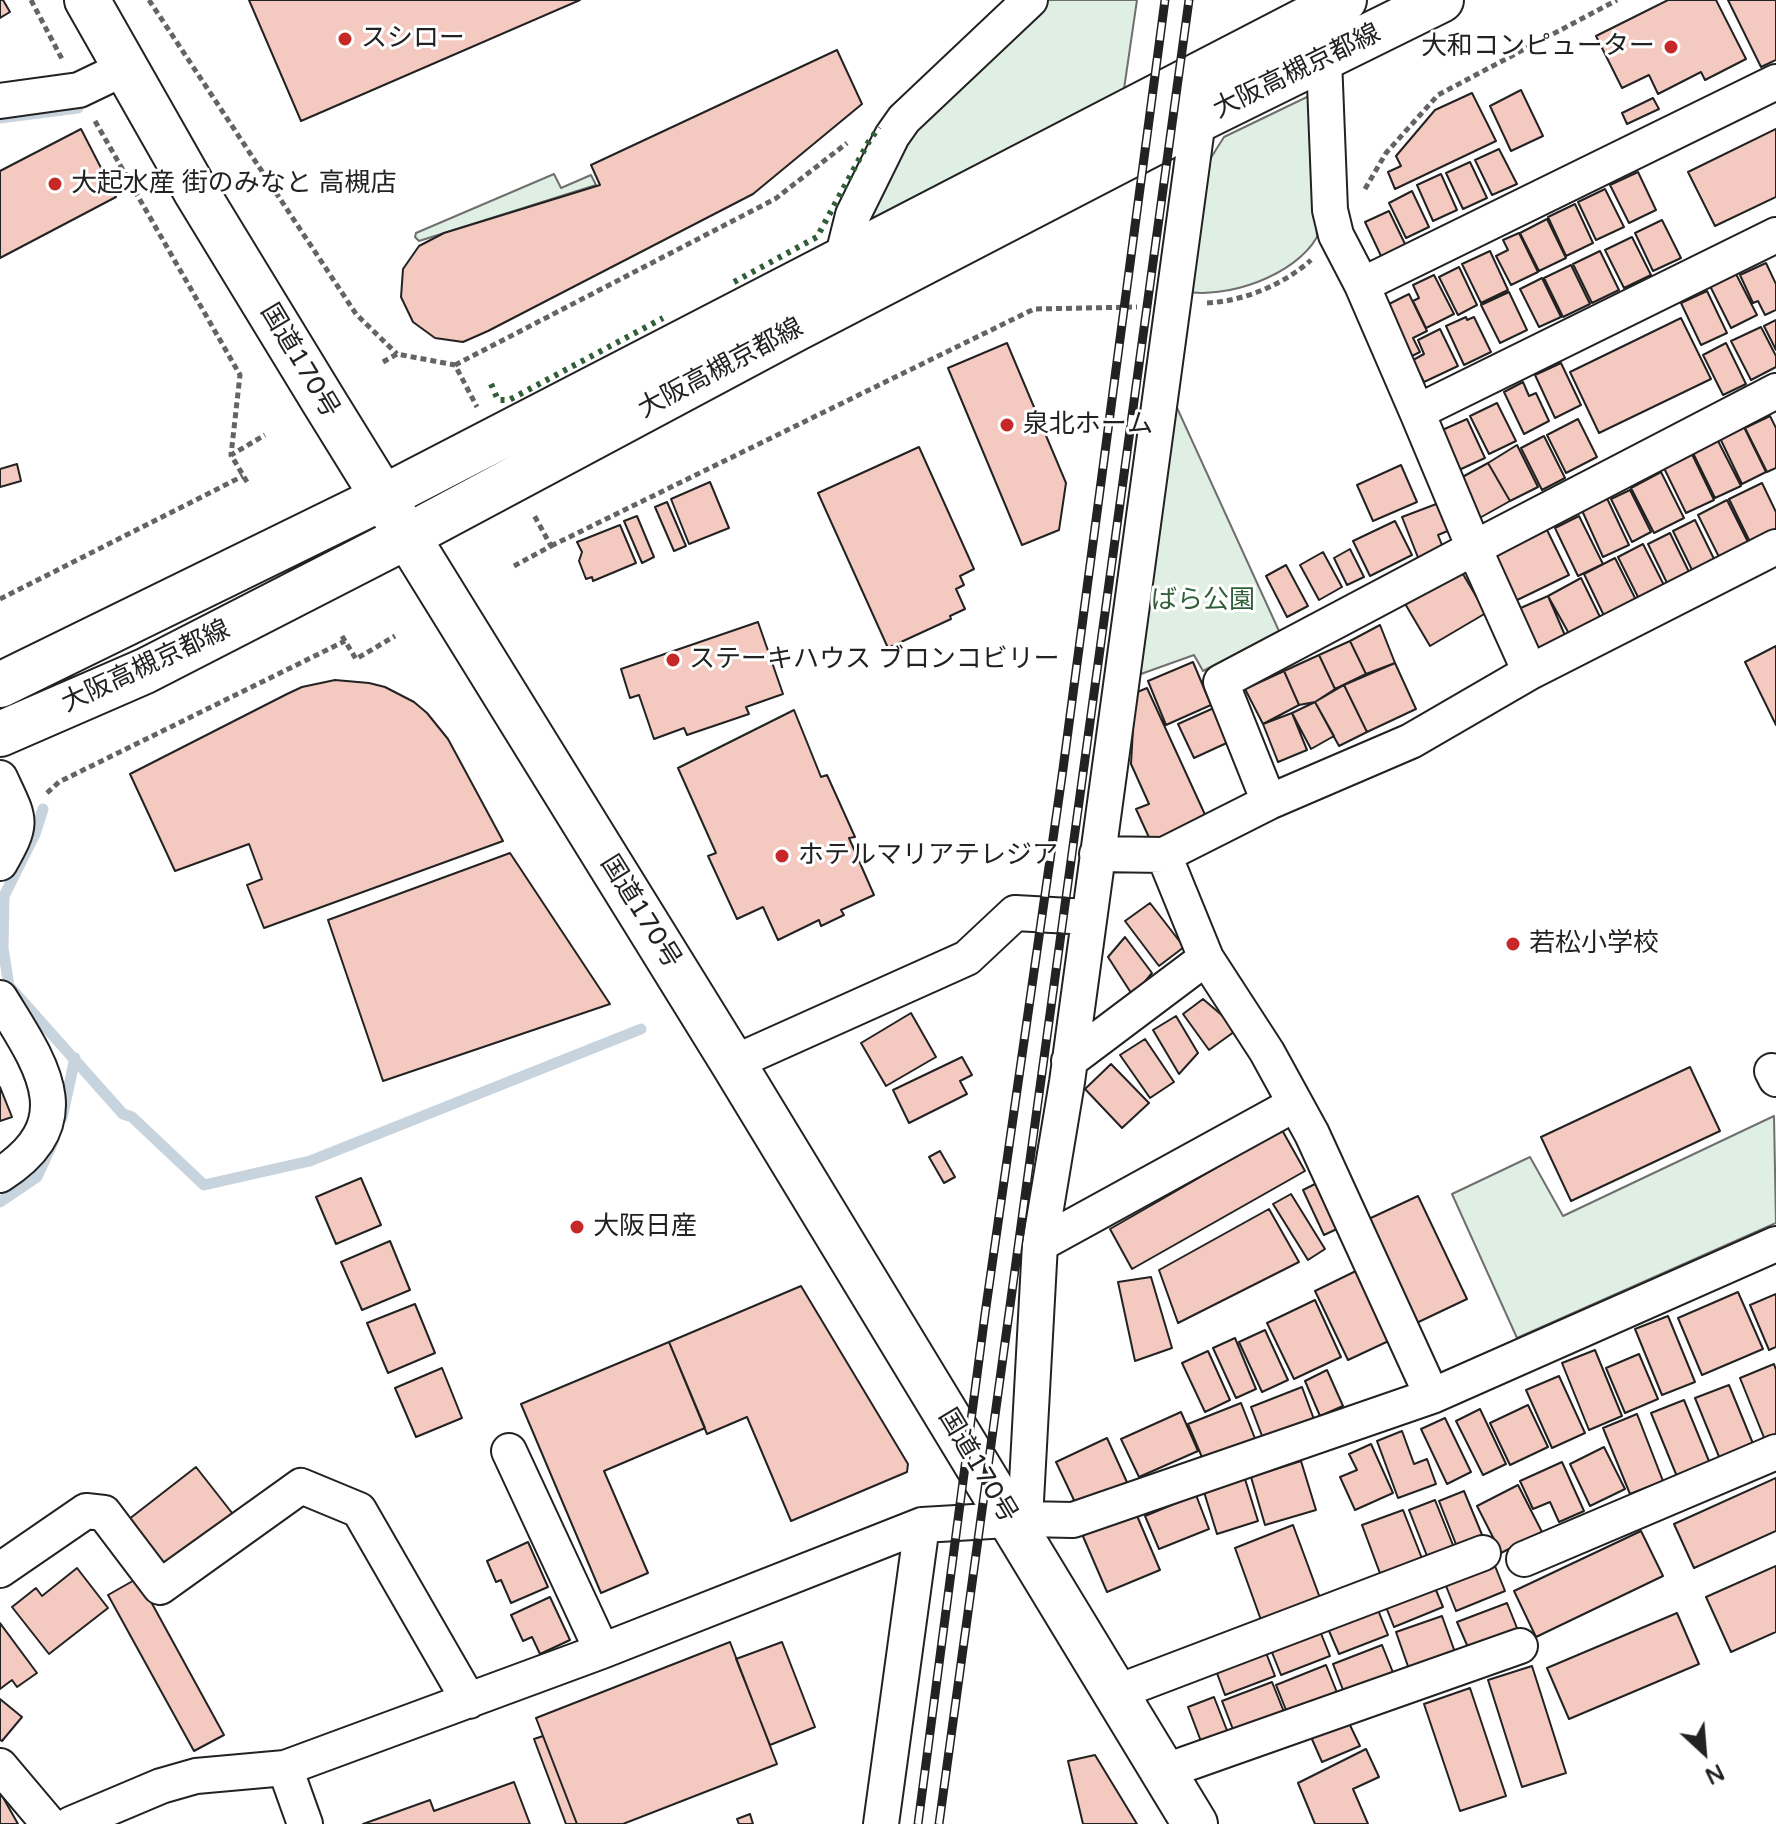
<!DOCTYPE html>
<html>
<head>
<meta charset="utf-8">
<style>
  body { margin:0 }
  #map { position:relative; width:1776px; height:1824px; overflow:hidden; background:#fff; font-family:"Varela Round",sans-serif }
  canvas { display:block }
  .north { position:absolute; left:1664px; top:1712px; width:80px; height:80px; -webkit-text-stroke:6px #fff; paint-order:stroke; rotate:154deg; font-size:22px; font-weight:700; line-height:32px; text-align:center; color:#222 }
  .north::after { content:''; display:block; margin:auto; width:28px; height:36px; background:#222; clip-path:polygon(50% 0,100% 100%,50% 72%,0 100%) }
</style>
</head>
<body>
<div id="map">
<canvas width="1776" height="1824"></canvas>
<div class="north">N</div>
</div>
<script>
const context = document.querySelector('canvas').getContext('2d');
context.lineJoin = 'round';
function fillPath(path, color) { context.fillStyle = color; context.fill(path, 'evenodd'); }
function trace(path, color, width, dash) { context.strokeStyle = color; context.lineWidth = width; context.lineCap = dash ? 'butt' : 'round'; context.setLineDash(dash || []); context.stroke(path); }
function drawText(font, color, halo, rows, align = 'center') {
  context.font = font + ' "Varela Round","Noto Sans JP",sans-serif'; context.lineWidth = 6; context.setLineDash([]); context.textBaseline = 'middle'; context.strokeStyle = halo; context.fillStyle = color; for (const [text, x, y, turn = 0] of rows) {
    context.save(); context.translate(x, y); context.rotate((+turn || 0) * Math.PI / 180); context.textAlign = isNaN(turn) ? turn : align; if (halo) context.strokeText(text, 0, 0); context.fillText(text, 0, 0); context.restore();
  }
}
const green = new Path2D(`
  M1048,0h89l-13,89 -251,129 -4,-8 49,-85z
  M1309,96l8,141c-22,39 -92,63 -134,54l24,-127 17,-27z
  M554,174l7,14 30,-13 5,10 -177,56 -4,-4 1,-4z
  M1173,399l106,232 -76,40 -9,-16 -56,20z
  M1774,1116l2,107 -259,115 -65,-144 78,-37 33,59z`);
const stream = new Path2D(`
  M0,118l78,-10
  M43,809l-8,25 -31,62 -1,52 6,38 114,128 9,3 72,68 106,-24 331,-132
  M62,1118l13,-60
  M0,1202l37,-25 16,-35`);
const building = new Path2D(`
  M0,0h3l7,12 -10,6z
  M249,0h331l-279,121z
  M1668,0h48l30,59 -41,21 -4,-8 -43,22 -9,-19 -27,13 -26,-52z
  M1728,0h48v60l-15,7z
  M837,50l25,54 -109,90 -265,137 -25,11 -28,-4 -22,-16 -12,-25 2,-28 16,-23 25,-13 156,-48 -9,-20z
  M1521,90l22,46 -32,15 -21,-45z
  M1472,93l24,48 -101,48 -7,-17 13,-6 -5,-10 39,-46z
  M1653,98l6,11 -32,15 -5,-11z
  M81,129l35,68 -116,61v-87z
  M1776,129v68l-61,29 -27,-54z
  M1499,149l18,35 -25,11 -17,-35z
  M1470,162l17,36 -24,11 -17,-36z
  M1638,172l18,38 -27,13 -19,-38z
  M1441,174l16,36 -24,11 -16,-36z
  M1605,189l19,38 -28,13 -18,-38z
  M1412,191l17,36 -23,11 -17,-35z
  M1575,204l18,39 -27,13 -18,-39z
  M1389,211l17,35 -24,12 -17,-36z
  M1547,219l19,39 -27,13 -19,-38z
  M1662,220l19,38 -28,13 -18,-38z
  M1519,233l19,39 -27,13 -15,-29 12,-6 -5,-10z
  M1632,237l19,38 -27,13 -19,-38z
  M1490,251l18,39 -27,13 -19,-39z
  M1600,251l19,39 -27,13 -19,-39z
  M1766,263l10,21v26l-11,5 -7,-14 -5,2 -13,-28z
  M1571,265l19,39 -27,13 -19,-39z
  M1459,267l18,38 -19,10 -19,-38z
  M1736,274l21,41 -26,13 -21,-42z
  M1434,275l20,39 -28,14 -13,-27 6,-3 -6,-13z
  M1542,278l19,39 -22,10 -19,-38z
  M1707,291l20,42 -26,12 -20,-42z
  M1509,292l18,38 -27,13 -19,-38z
  M1409,294l18,37 -14,7 7,14 -10,5 -25,-51z
  M1466,317l1,3 7,-3 17,35 -27,13 -18,-39z
  M1681,318l30,61 -112,54 -29,-61z
  M1776,320v30l-12,-24z
  M1761,327l15,29v11l-25,13 -20,-39z
  M1440,329l18,37 -34,16 -11,-22 11,-6 -6,-14z
  M1007,343l59,140 -7,47 -37,15 -74,-177z
  M1726,343l20,41 -23,11 -20,-40z
  M1561,363l20,42 -26,13 -20,-43z
  M1523,382l6,14 7,-3 13,28 -25,13 -20,-42z
  M1497,403l19,38 -27,13 -19,-38z
  M1770,416l6,12v40l-9,4 -22,-44z
  M1467,419l18,39 -26,12 -19,-39z
  M1578,419l19,38 -31,16 -19,-38z
  M1742,423l24,49 -24,12 -24,-50z
  M1544,436l21,42 -23,12 -21,-42z
  M1717,439l24,47 -26,12 -23,-47z
  M1517,445l21,42 -28,14 -22,-38z
  M919,447l55,122 -14,7 4,9 -8,4 9,20 -15,7 1,3 -63,29 -70,-155z
  M1690,450l24,50 -28,13 -24,-49z
  M1488,463l22,38 -34,19 -21,-39z
  M17,464l4,17 -21,6v-18z
  M1401,465l16,37 -44,19 -16,-36z
  M1661,472l23,46 -30,15 -23,-45z
  M710,482l19,46 -40,16 -18,-45z
  M1762,483l14,29v25l-23,11 -24,-49z
  M1630,490l21,42 -19,10 -21,-43z
  M1605,494l24,51 -26,12 -23,-51z
  M1727,500l24,48 -29,15 -24,-48z
  M667,502l19,44 -12,5 -19,-44z
  M1439,503l11,27 -12,5 6,15 -25,10 -17,-43z
  M637,516l17,41 -12,6 -18,-42z
  M1579,516l24,48 -25,12 -23,-48z
  M1695,520l21,43 -22,11 -21,-43z
  M1395,521l17,34 -42,21 -17,-35z
  M620,525l16,38 -43,18 -1,-4 -6,2 -7,-18 3,-9 -5,-10z
  M1547,530l22,45 -58,28 -22,-45z
  M1670,533l21,43 -22,11 -21,-43z
  M1643,544l26,51 -26,12 -25,-50z
  M1350,549l14,28 -17,8 -13,-27z
  M1323,552l19,35 -23,13 -19,-35z
  M1615,558l24,48 -32,16 -23,-48z
  M1286,565l22,41 -21,11 -21,-41z
  M1460,569l26,44 -56,33 -26,-44z
  M1581,578l22,45 -31,16 -24,-43z
  M1548,596l19,44 -32,14 -19,-44z
  M758,622l25,72 -37,13 3,7 -62,21 -3,-7 -30,11 -15,-44 -9,3 -9,-29z
  M1380,625l15,38 -29,11 -16,-33z
  M1350,641l16,33 -31,15 -16,-34z
  M1776,646v79l-31,-63z
  M1319,655l16,34 -20,13 -16,3 -15,-34z
  M1193,662l18,43 -45,20 -18,-44z
  M1395,663l21,46 -49,23 -23,-47z
  M1284,671l15,34 -36,19 -18,-35z
  M335,680l34,3 16,4 29,15 13,11 21,26 55,102 -239,87 -17,-43 15,-6 -13,-35 -74,27 -45,-97 157,-80 15,-7z
  M1344,685l23,47 -28,14 -24,-44z
  M1147,688l60,131 -55,25 -16,-35 13,-5 -18,-40 4,-71z
  M1315,702l19,34 -23,13 -19,-36z
  M1216,707l15,34 -37,17 -16,-34z
  M794,710l27,67 6,-2 28,62 -6,1 25,57 -33,15 3,5 -23,11 -2,-6 -41,20 -15,-33 -26,12 -29,-63 8,-3 -38,-85z
  M1292,713l15,37 -29,12 -15,-38z
  M510,853l100,151 -227,77 -55,-161z
  M1150,903l34,44 -25,19 -34,-45z
  M1125,937l27,36 -19,23 -25,-39z
  M1203,999l35,30 -29,21 -26,-36z
  M911,1013l25,44 -50,29 -25,-43z
  M1176,1016l22,37 -19,21 -26,-44z
  M1145,1039l29,43 -24,16 -30,-43z
  M962,1057l10,18 -12,6 7,13 -58,29 -16,-33z
  M1111,1064l38,39 -27,25 -37,-39z
  M1690,1067l30,64 -149,70 -30,-64z
  M0,1087l12,30 -12,4z
  M1282,1130l23,41 -173,98 -22,-40z
  M940,1151l15,26 -11,6 -15,-26z
  M361,1178l20,47 -45,19 -20,-47z
  M1317,1183l22,45 -15,7 -21,-45z
  M1291,1194l34,55 -17,11 -35,-56z
  M1418,1196l49,103 -59,28 -48,-104z
  M1269,1209l30,53 -121,61 -19,-53z
  M390,1241l20,49 -48,20 -21,-48z
  M1362,1268l33,70 -47,22 -33,-69z
  M1151,1277l21,71 -37,13 -17,-79z
  M801,1286l107,178 -1,8 -116,49 -44,-104 -40,17 -38,-92z
  M1738,1292l25,57 -61,26 -24,-57z
  M1776,1294v53l-7,3 -19,-45z
  M1315,1300l26,57 -47,22 -27,-56z
  M415,1304l20,49 -47,20 -21,-50z
  M1668,1316l27,66 -33,13 -27,-66z
  M1265,1330l23,50 -26,12 -23,-50z
  M1235,1338l21,51 -20,9 -23,-50z
  M669,1342l36,86 -101,43 44,102 -47,20 -80,-189z
  M1595,1350l27,66 -33,14 -27,-67z
  M1208,1351l22,49 -25,12 -23,-49z
  M1639,1354l19,45 -33,14 -19,-45z
  M1774,1364l2,6v71l-9,4 -27,-67z
  M442,1368l20,50 -46,19 -21,-49z
  M1327,1370l16,36 -23,10 -15,-35z
  M1559,1376l26,57 -33,15 -26,-58z
  M1729,1385l27,66 -34,13 -27,-66z
  M1302,1387l13,35 -51,19 -13,-34z
  M1684,1400l27,66 -33,13 -27,-66z
  M1241,1403l15,38 -52,21 -16,-38z
  M1528,1405l20,42 -38,18 -20,-42z
  M1480,1409l26,55 -23,11 -27,-54z
  M1181,1412l17,39 -59,26 -18,-38z
  M1637,1414l26,67 -33,13 -27,-66z
  M1445,1418l26,54 -24,12 -26,-55z
  M1402,1431l12,33 13,-5 9,25 -38,14 -21,-57z
  M1107,1438l24,53 -50,24 -25,-53z
  M1371,1444l22,49 -38,17 -15,-33 17,-7 -8,-16z
  M1604,1447l21,42 -35,17 -20,-42z
  M1301,1461l15,49 -51,15 -14,-48z
  M1562,1462l22,49 -25,11 -9,-20 -17,7 -13,-28z
  M196,1467l40,51 -72,56 -40,-51z
  M1776,1478v53l-82,37 -20,-44z
  M1245,1479l13,42 -41,13 -13,-42z
  M1518,1485l24,47 -41,21 -24,-47z
  M1464,1491l21,51 -26,10 -20,-51z
  M1196,1495l13,34 -50,20 -14,-33z
  M1435,1500l20,50 -26,11 -20,-51z
  M1403,1510l20,51 -42,15 -19,-51z
  M1135,1511l25,59 -53,22 -25,-58z
  M1293,1525l27,73 -59,22 -26,-72z
  M1641,1531l22,45 -127,61 -22,-46z
  M528,1542l20,45 -37,16 -10,-23 -5,2 -9,-21z
  M1493,1561l12,30 -49,20 -12,-30z
  M1776,1566v66l-45,20 -25,-55z
  M77,1568l31,40 -59,46 -37,-47 24,-19 6,8z
  M138,1578l86,157 -30,16 -86,-156z
  M1431,1578l12,29 -49,20 -12,-30z
  M550,1597l20,43 -30,14 -8,-17 -9,4 -12,-26z
  M1507,1603l12,30 -49,19 -13,-30z
  M1376,1605l12,30 -49,19 -13,-30z
  M1677,1613l22,51 -130,55 -22,-51z
  M1442,1616l14,39 -46,17 -14,-40z
  M0,1623l37,50 -20,14 -5,-7 -12,9z
  M1318,1626l12,30 -49,19 -12,-30z
  M730,1642l47,122 -154,60h-46l-41,-106z
  M782,1642l33,85 -45,18 -34,-86z
  M1263,1645l12,31 -50,19 -11,-30z
  M1382,1645l12,30 -49,20 -12,-31z
  M1326,1665l12,30 -50,20 -12,-30z
  M1532,1666l34,107 -44,14 -34,-107z
  M1272,1682l12,30 -50,20 -12,-31z
  M1470,1688l36,108 -46,15 -36,-107z
  M1214,1697l14,36 -26,11 -14,-37z
  M0,1699l22,18 -20,24 -2,-1z
  M1348,1721l12,25 -38,16 -11,-25z
  M543,1736l34,88h-11l-32,-85z
  M1366,1749l13,28 -26,12 15,35h-53l-17,-41z
  M1095,1755l42,69h-54l-15,-63z
  M514,1782l16,42h-167l67,-24 4,11z
  M0,1792l18,32h-18z
  M750,1814l3,10h-14l-2,-5z`);
const path = new Path2D(`
  M31,0l31,59
  M149,0l207,314 41,40
  M95,121l145,254 -9,80
  M1365,189l21,-36 52,-58 179,-95
  M1207,303c37,-2 76,-18 104,-43
  M383,362l14,-8 58,11 22,42
  M455,365l320,-166 72,-56
  M247,482l-16,-27 34,-20
  M551,546l483,-237 103,-2
  M514,566l37,-20 -17,-31
  M0,599l243,-123
  M342,636l14,23 39,-23
  M47,793l12,-11 286,-141`);
const street = new Path2D(`
  M1324,59l6,151 6,25 26,50 414,-203
  M0,101l79,-11 48,-23
  M842,259l11,-44 39,-79 12,-17 126,-119
  M1362,285l55,127 359,-177
  M1530,672l-56,-124 302,-157
  M0,778c20,43 24,43 0,85
  M1269,802l-48,-120 253,-134 -57,-136
  M1097,854l67,1
  M0,998c39,64 85,123 0,177
  M1069,1061l137,-103
  M733,1063l234,-105 48,-45 74,4
  M1772,1071l4,8
  M1040,1244l255,-140
  M1432,1396l-120,-262 -45,-82 -61,-94 -42,-103 105,-53 142,-61 119,-69 246,-125
  M509,1451l93,200
  M1025,1519l15,-275 27,-162 131,-962
  M1524,1559l252,-107
  M0,1570l86,-59 18,2 56,74 141,-101 58,24 110,191
  M1115,1693l368,-140
  M0,1766l49,58
  M285,1768l20,56
  M1163,1772l357,-126
  M71,1824l90,-38 35,-10 89,-8 317,-117 320,-126 103,-6 48,1 359,-124 344,-152
  M881,1824l41,-299`);
const primary = new Path2D(`
  M0,685l384,-188 960,-497
  M0,734l145,-63 263,-135 387,-207 403,-209 243,-120`);
const highway = new Path2D(`
  M87,0l108,190 128,210 410,663 462,761`);
const rail = new Path2D(`
  M918,1824l67,-510 78,-545 102,-769
  M939,1824l250,-1824`);
const hedge = new Path2D(`
  M734,282l83,-45 51,-94 11,-16
  M491,384l7,16h11l154,-82`);
const markers = [
  [345,39,8,"#c62828"],
  [1671,47,8,"#c62828"],
  [55,184,8,"#c62828"],
  [1007,425,8,"#c62828"],
  [673,660,8,"#c62828"],
  [782,856,8,"#c62828"],
  [1513,944,8,"#c62828"],
  [577,1227,8,"#c62828"]
];
const poiNames = [
  ["スシロー",361,39],
  ["大和コンピューター",1655,47,"right"],
  ["大起水産 街のみなと 高槻店",71,184],
  ["泉北ホーム",1023,425],
  ["ステーキハウス ブロンコビリー",689,660],
  ["ホテルマリアテレジア",798,856],
  ["若松小学校",1529,944],
  ["大阪日産",593,1227]
];
const streetNames = [
  ["大阪高槻京都線",1297,72,-26],
  ["国道170号",299,361,59],
  ["大阪高槻京都線",721,369,-28],
  ["大阪高槻京都線",146,667,-25],
  ["国道170号",640,912,58],
  ["国道170号",977,1466,59]
];
const parkNames = [
  ["ばら公園",1203,601]
];
fillPath(green, '#e0efe3');
trace(green, '#6f6f6f', 2);
trace(stream, '#c7d3dd', 11);
fillPath(building, '#f3c9c0');
trace(building, '#222', 2);
trace(street, '#222', 38);
trace(primary, '#222', 48);
trace(highway, '#222', 48);
trace(path, '#646464', 5, [6, 4]);
trace(street, '#fff', 34);
trace(primary, '#fff', 44);
trace(highway, '#fff', 44);
trace(rail, '#222', 9);
trace(rail, '#fff', 6, [18]);
trace(hedge, '#2f5e38', 6, [4, 6]);
for (const [x, y, r, color] of markers) { const dot = new Path2D(); dot.arc(x, y, r, 0, 2 * Math.PI); context.fillStyle = color; context.fill(dot); trace(dot, '#fff', 3); }
drawText('26px', '#222', '#fff', poiNames, 'left');
drawText('26px', '#222', '#fff', streetNames);
drawText('26px', '#2f5e38', '#fff', parkNames);
</script>
</body>
</html>
